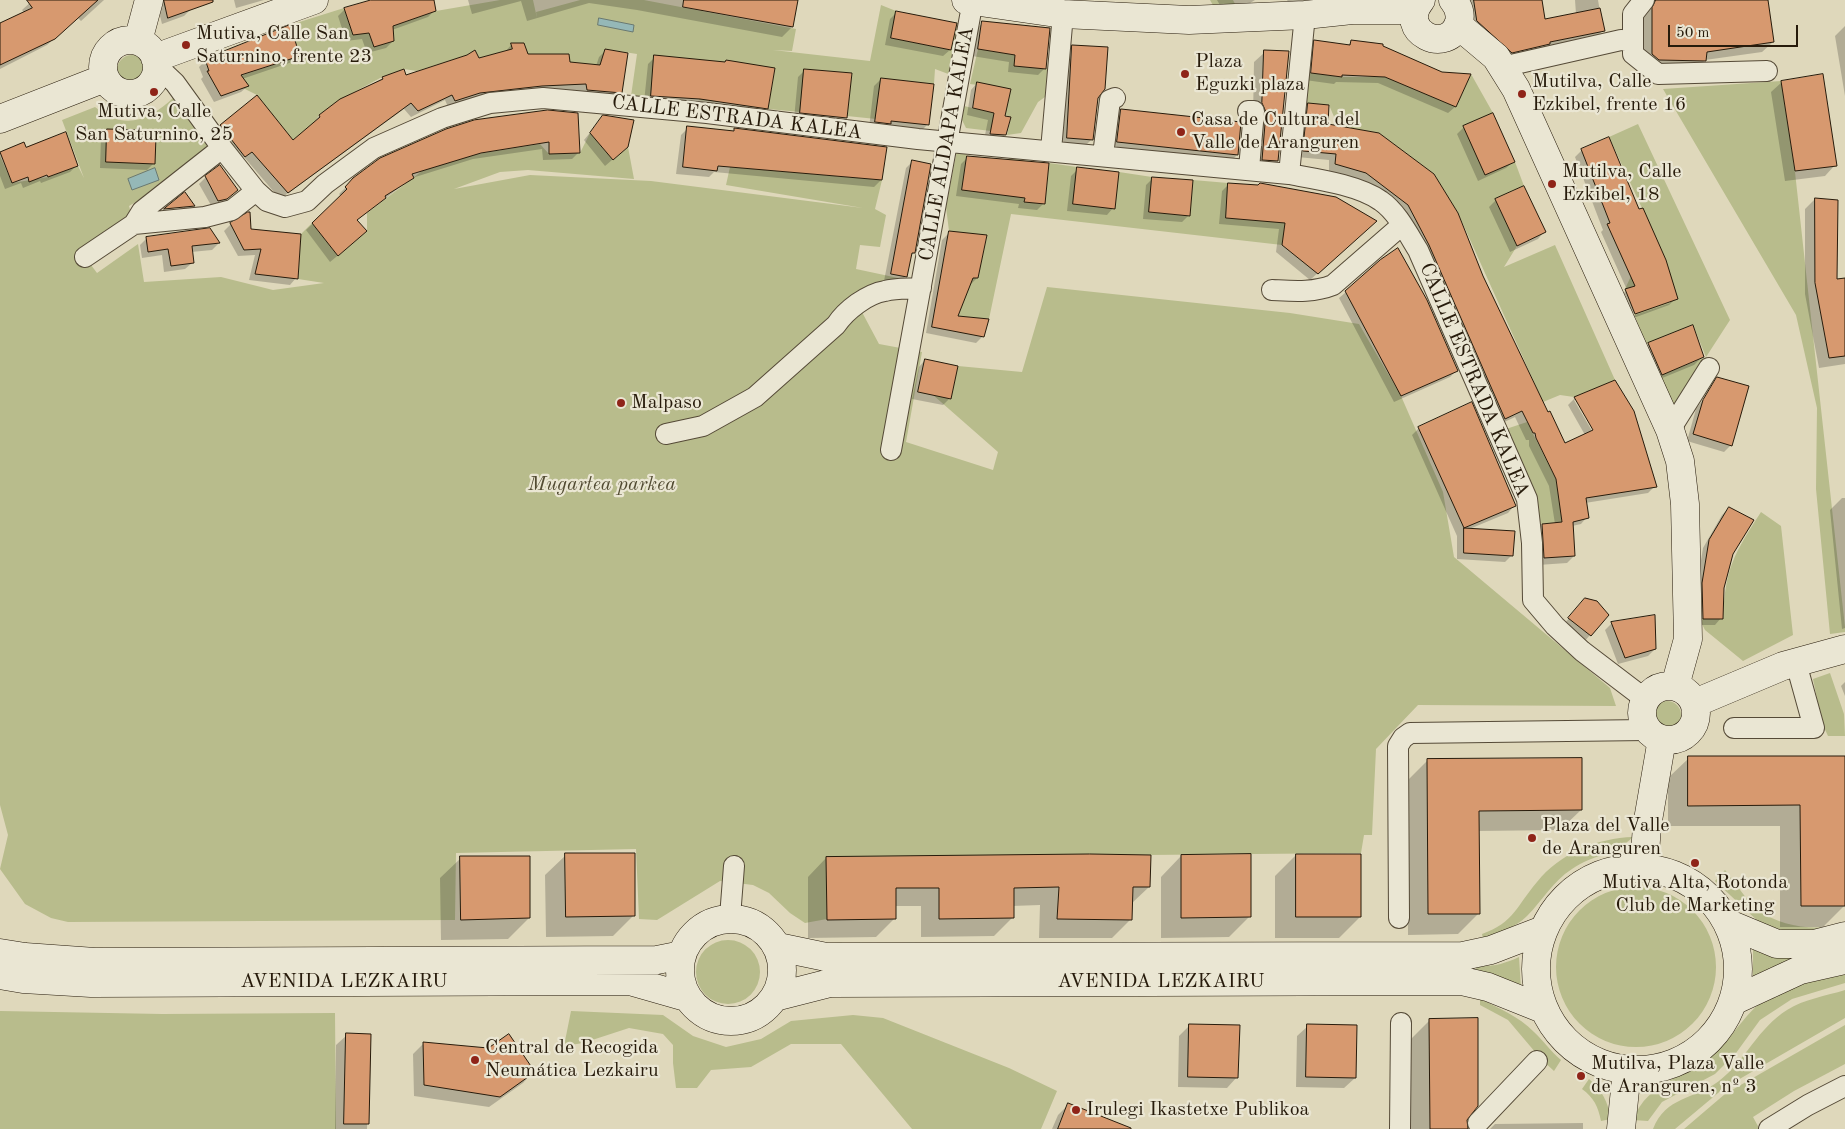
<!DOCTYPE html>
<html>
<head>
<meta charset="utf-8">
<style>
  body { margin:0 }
  #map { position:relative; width:1845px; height:1129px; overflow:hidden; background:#dfd8bb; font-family:"Old Standard TT",serif }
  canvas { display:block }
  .scale { position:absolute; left:1668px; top:25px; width:130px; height:22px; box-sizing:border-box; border:2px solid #271b0b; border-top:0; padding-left:6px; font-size:15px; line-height:18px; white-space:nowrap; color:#271b0b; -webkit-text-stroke:4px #eae6d3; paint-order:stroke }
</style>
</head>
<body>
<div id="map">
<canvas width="1845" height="1129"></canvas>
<div class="scale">50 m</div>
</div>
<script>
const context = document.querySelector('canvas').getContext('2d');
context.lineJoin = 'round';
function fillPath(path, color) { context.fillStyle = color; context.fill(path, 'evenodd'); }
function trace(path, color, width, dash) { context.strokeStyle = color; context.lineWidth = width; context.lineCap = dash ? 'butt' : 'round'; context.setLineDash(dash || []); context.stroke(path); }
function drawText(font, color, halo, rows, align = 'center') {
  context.font = font + ' "Old Standard TT",serif'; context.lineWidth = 4.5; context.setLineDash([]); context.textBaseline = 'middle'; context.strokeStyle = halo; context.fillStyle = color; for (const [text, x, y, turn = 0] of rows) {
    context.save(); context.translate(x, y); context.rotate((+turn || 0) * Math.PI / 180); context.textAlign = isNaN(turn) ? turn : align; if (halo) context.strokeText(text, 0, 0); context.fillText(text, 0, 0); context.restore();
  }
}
const green = new Path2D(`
  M500,0h33l4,18 -1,-6 44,-12h64l152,29 -4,22 -19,-1 97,11 11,-56 15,6 -5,27 60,12 6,-27 5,-3 -11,55 -16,-6 -1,15 -53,-6 -5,41 -29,-3 5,-43 -47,-4 -5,43 -32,-3 7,-40 -56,33 -20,-2 4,-40 -49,-4 -3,40h-20l6,-42 -32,-5 -5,16 -30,-3 -1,-8h-42l-3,-11h-12v6l-33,9 -4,-8 -8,5 -50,16 -13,-2 -22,8 -44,24 -19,14 -5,8 -21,17 -36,-45 -14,-7 -3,-12 60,-20 -10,-31 54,-17 9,27 16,-2 5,14 20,-6 -1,-15 43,-15z
  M1210,0h23l4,8 -23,-1z
  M978,49l37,6v11l37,3 4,20 -18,13 -17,31 -14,2 4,-18 -6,-2 6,-26 -41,-5z
  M117 70a15 15 0 1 1 30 0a15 15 0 1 1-30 0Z
  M1310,73l32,4h43l71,30 15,-33 22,39 -8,62 30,-13 9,24 -29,13 22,47 -13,21 51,-22 60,135 -41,17 -14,-2 -17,7 -85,-189 -24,-39 -55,-41 -41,-7 -9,-21 -26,-2z
  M1781,81l14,91 50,455v5l-15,2 -14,-145 1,-81 -21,-93 -133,-226z
  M174,97l34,50 -48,40 -31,19 5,18 -49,33 12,16 41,-29 6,38 77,-5 52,13 51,-7 -26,-4 3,-45 11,-11 26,33 29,-25v-18l55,-42 55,-17 63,-10 9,10 31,-1 10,-20 23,27 15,-13 6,32 -106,-9 -28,2 -46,17 76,-14 121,6 212,27 -137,-23 4,-18 152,13 -7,29 11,6 -6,32 -20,-2 -4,24 47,10 -48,20 24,45 43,8 -16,90 87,28 5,-18 -65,-57 18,4 7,-33 64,6 25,-85 243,26 69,11 42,72 42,96 11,65 156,131 6,18 -198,-1 -42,44 -4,86h-8l-3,18 -535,5 1,61 -22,4 -15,-10 -21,-20 -16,-8 -33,-4 -63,39 -18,-1 -3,-70 -180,4 -1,67 -387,2 -17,-4 -26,-14 -25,-35 8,-34 -8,-30v-649l12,27 36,-6 30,-11 6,12 -22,-58 33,-13c29,24 54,14 79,-10zM102,129l40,1v6h14l-55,5z
  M964,106l30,7 -3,18 -25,-3 -4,-8z
  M1638,124l92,196 -57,88 -14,-32 47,-19 -13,-32 -47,19 -12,-30 43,-15 -8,-25 -44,15 6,-13 35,-16 -57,-123z
  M957,150l10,2 -5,37 42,6 5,-37 20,3 -5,41 21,2 4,-41 28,4 -3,37 40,4 5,-36 33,5 -3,35 41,4 3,-36 35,3 -2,35 40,3 4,-35 21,3 -9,56 -271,-31 -22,105 -31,-3 7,-19 -7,-21 20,2 9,-42 -38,-5 -3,-24z
  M1527,422l29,57 6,43 -21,2 -35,-95z
  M1761,512l20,14 12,109 -50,26 -38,-31 -6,-12 24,1c2,-51 11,-65 38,-107z
  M1830,673l14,41 1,22h-17l-6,-13 -9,-44z
  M1653 715a14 14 0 1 1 28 0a14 14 0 1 1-28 0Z
  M1633,837c-21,20 -40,17 -61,32 -19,12 -29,31 -45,47 -11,11 -29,18 -44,23l-1,-5c32,-11 35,-29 55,-52 23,-29 61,-44 96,-45z
  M1725,870c11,13 20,29 33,40 19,14 45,19 68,17l2,6h-35l-32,-9 -46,-43z
  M1556 967a80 80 0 1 1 160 0a80 80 0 1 1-160 0Z
  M696 972a32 32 0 1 1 64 0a32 32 0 1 1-64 0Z
  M1753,949l75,4 -75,27z
  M1519,957l2,32 -45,-16v-7c16,1 28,-2 43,-9z
  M1845,968v15l-53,16 -32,21 -24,33 -21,21 -53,28 -14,19 -15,-1c15,-40 55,-42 84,-69 18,-17 30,-41 53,-55 23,-14 49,-20 75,-28z
  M1845,990v28l-121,70 -49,41h-22c13,-33 41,-29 66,-48 26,-20 39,-53 68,-71 17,-11 39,-14 58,-20z
  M1480,999c19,9 38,17 54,33 10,9 16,19 27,28l-7,11 -13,-12 -33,-39 -28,-15z
  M0,1011l162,3 173,-1 1,116h-336z
  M571,1011l92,4 30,21 33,11 35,-8 30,-18 62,-6 30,3 126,50 48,23 -16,38h-129l-71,-85h-50l-40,23 -40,3 -14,18h-21l-3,-25v-18l-10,-11 -34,-6 -46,15 -19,3z
  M1845,1025v39l-51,27 -41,26 6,11 -1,1h-74l41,-35z
  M1589,1079c13,11 19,23 22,40l-10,2c-3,-15 -7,-23 -19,-32z`);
const water = new Path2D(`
  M599,18l35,7 -1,7 -35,-7z
  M155,168l4,12 -27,10 -4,-11z`);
const shadow = new Path2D(`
  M33,0h71l-23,21 -3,-3 -31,27 -47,24v-45l24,-11 -2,-3z
  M156,0h32l3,9 -7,7 -22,8z
  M234,0h30l-28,8z
  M375,0h57l3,10 -7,7 -36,13 1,11 -7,7 -19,5 -5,-14 -16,2 -8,-25 7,-7z
  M468,0h329l-5,27 -10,10 -145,-27 -48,-7 -62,18 -6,-20 -49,13z
  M1217,0h38l-20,12h-11z
  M1287,0h29l-16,9 -7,1z
  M1466,0h74l4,20 32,-6 -1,-14h23l5,30 -6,7 -93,22 -33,-31z
  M1646,0h121l6,42 -11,10 -57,8 -11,11 -52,-6v-45l4,-7z
  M897,12l53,38 -7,6 -58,-11 5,-26z
  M983,23l62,45 -7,7 -30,-3 1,-10 -37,-6 4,-27z
  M1845,26v70l-10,-60z
  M1315,41l32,5 5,-5 30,6 60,26 27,2 -14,32 -7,6 -70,-30 -42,-1 -2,2 -29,-4 3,-32z
  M512,44l15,11 69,11 3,-9 7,-7 15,43 -7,7 -34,-3v-6l-46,2 -86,14 -3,-7 -34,17 -7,-8 -124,90 -36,-42 -7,6 -23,-31 7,-6 71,16 22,-18 -1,-1 6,-7 22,-16 42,-22 22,-2 73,-17 27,-7z
  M1073,46l24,52 -5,41 -11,11 -24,-2 5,-91z
  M1265,52l12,109 -10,10 -15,-1 2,-108z
  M299,55l-7,7 -50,17 6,7 -7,6 -27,10 -13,-23 2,-2 -4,-10 7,-7z
  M655,57l112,51 -7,7 -116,-13 4,-38z
  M805,70l41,48 -7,7 -45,-6 4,-42z
  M881,79l46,46 -6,6 -52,-3 5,-42z
  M1782,82l53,83 -10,11 -40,5 -14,-89z
  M977,83l27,34 1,18 -7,7 -14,-2 4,-20 -21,-5 4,-25z
  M1309,104l19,2 -1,19 51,10 55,40 24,39 25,62 65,138 2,-1 16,31 20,-9 -17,-30 7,-7 39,-17 19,31 22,74 -7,7 -63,10 2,14 -6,7 -9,2 2,30 -7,7 -29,2 -3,-33 7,-7 13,-1 -6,-38 -20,-40v-6h-3l-11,-23 -17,8 -76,-173 -20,-41 -43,-31 -30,-9v-11l-32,-3 5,-46zM1574,400h3l20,35 -2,1z
  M1121,110l119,13 -3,32 -7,7 -120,-13 4,-32z
  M548,112l31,40 -7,7 -29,1 -1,-11 -69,10 -61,19 -55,42 2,18 -29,24 -24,-32 35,-34 -2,-2 15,-15z
  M603,117l16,37 -14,12 -21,-26z
  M1464,127l49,35 -7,6 -28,13 -21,-47z
  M688,128l44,4 3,-2 146,50 -7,7 -160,-15 -5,5 -33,-3 5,-39z
  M108,130l32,7 14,26 -7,7 -47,-2 1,-31z
  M25,149l52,16 -7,7 -29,11 -1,-2 -17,7 -2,-5 -16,6 -5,-13v-23z
  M1582,150l94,148 -7,7 -41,15 -9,-23 8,-7 -26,-58 2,-2 -28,-73zM1670,300v3l-41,14 -1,-2z
  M968,157l76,46 -7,7 -19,-2 1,-4 -63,-8 5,-32z
  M912,162l2,91 -4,3 -4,20 -7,7 -15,-2 22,-113z
  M1078,169l35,39 -6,7 -40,-4 4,-35z
  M206,177l24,20 -12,9 -6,1 -13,-23z
  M1153,178l36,37 -7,7 -39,-3 3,-34z
  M1229,184l139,44 -58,52 -34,-28 3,-23 -60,-5 3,-33z
  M1524,187l20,45 -6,7 -28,13 -21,-45 7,-7z
  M1815,199l21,82 9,-2v85l-26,4 -14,-74v-85z
  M184,206h9l-6,6 -28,3 5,-5 20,-2z
  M231,224l19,6 46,48 -6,7 -41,-5 6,-25 -17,1 -14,-25z
  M209,229l10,14 -7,7 -21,2 1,11 -7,6 -21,3 -2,-17 -20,3 -2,-13 7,-7z
  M949,233l28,45 -7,7 -13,32 26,19 -7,7 -50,-10 16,-93z
  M1346,292l110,79 -6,6 -56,25 -55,-104z
  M1692,327l10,26 -1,5 -7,7 -39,16 -13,-30 7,-7z
  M925,360l25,38 -7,7 -31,-6 7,-32z
  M1718,379l13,66 -7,7 -37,-11 9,-32z
  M1419,428l95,78 -6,7 -41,17 45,25 -7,7 -48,-3v-23l-45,-101z
  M1842,498h3v130l-3,1 -12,-119z
  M1729,508l-8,110 -6,7h-18l-1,-34 7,-43 19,-33z
  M1579,607l11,28 -6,7 -21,-17z
  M1612,623l43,26 -7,7 -30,8 -13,-34z
  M1845,682v14l-4,-10z
  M1845,757l-1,149 -21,21h-43v-101h-112v-48l21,-20z
  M1428,760l153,50 -21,20 -82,1 1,82 -21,21 -50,1 -1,-154z
  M566,855l68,60 -21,21 -67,1 -1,-62z
  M1296,855l64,62 -21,21h-64v-62z
  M1181,856l69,60 -21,21 -68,1v-61z
  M461,858l68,60 -21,21 -67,1 -1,-62z
  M826,858l323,29 -18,17v15l-19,19h-73l1,-33 -28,1 1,11 -19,19 -73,1v-31h-26v12l-19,19 -68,1v-61z
  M1430,1020l35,99 2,10h-58v-88z
  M1190,1025l47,52 -10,11 -49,-1 1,-51z
  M1308,1026l47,52 -11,10 -48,-1 1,-51z
  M347,1035h23l-3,94h-32l1,-84z
  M424,1043l109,29 -10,11 -34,24 -75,-11 -1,-42z
  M1068,1105l61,24h-77l6,-14z
  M1583,1123v6h-93l5,-5z`);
const building = new Path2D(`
  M27,0h71l-43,39 -55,26v-42l32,-15z
  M164,0h49v2l-45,16z
  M371,0h63l2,11 -43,15 1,15 -20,6 -5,-14 -16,2 -9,-27z
  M684,0h114l-5,27 -110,-20z
  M1474,0h68l3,19 55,-11 5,23 -55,11v2l-38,9 -35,-32z
  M1656,0h112l6,42 -67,10 -1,9 -47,-1 -7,-6v-46z
  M896,11l61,12 -6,27 -60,-12z
  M982,21l68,7 -4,41 -32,-3 1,-11 -37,-6z
  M290,25l10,31 -59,19 8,11 -28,10 -14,-25h2l-4,-12z
  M1314,40l36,5 1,-5 32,4v2l59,26 29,2 -15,33 -71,-30 -43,-2v2l-31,-4z
  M511,43h13l4,11h41l1,8 30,3 5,-16 23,4 -6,40 -35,-3 -1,-6 -44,2 -62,7 -25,8 -3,-6 -34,16 -7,-8 -123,90 -36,-41 -7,5 -25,-32 37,-30 36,45 27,-23 -1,-2 21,-16 43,-20 -1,-2 22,-8 2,6 61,-20 8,-5 4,8 33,-9z
  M1072,45l36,2 -3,42 -7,9 -5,42 -26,-2z
  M1264,50l25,1 -11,110 -16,-1 4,-48 -4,-9z
  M654,55l71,7 1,-2 49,8 -7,41 -68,-10 -49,-3z
  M804,69l48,4 -5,45 -47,-5z
  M1823,74l14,92 -42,5 -14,-90z
  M881,78l53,6 -5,41 -38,-4v3l-16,-2z
  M977,82l34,7 -6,27 6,1 -5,18 -16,-1 4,-21 -21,-5z
  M1308,103l21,2 -1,19 51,9 55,41 24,39 25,63 65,136 2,-1 15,32 28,-13 -19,-33 41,-17 19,31 23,76 -71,11 3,20 -16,4 2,34 -31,2 -2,-34 20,-2 -6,-43 -20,-41 -1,-5h-2l-11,-22 -17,8 -76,-174 -21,-40 -42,-32 -31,-9 1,-10 -33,-3z
  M1121,109l120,13 -3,33 -121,-13z
  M548,110l30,3 2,40 -31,1v-12l-68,11 -69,21 2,4 -29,18 1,2 -29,22 10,11 -29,25 -26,-33 35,-34 -2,-2 8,-9 27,-20 66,-29 28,-9z
  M1493,113l22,49 -30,13 -22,-49z
  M603,115l31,5 -6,27 -15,13 -23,-27z
  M687,126l47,5v-3l153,19 -5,33 -164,-14 -1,5 -34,-4z
  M107,129l35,1v6h14l-1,28 -49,-2z
  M66,132l12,34 -30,11 -1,-2 -18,7 -1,-5 -16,6 -12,-31 24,-10 2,5z
  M1609,137l30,72 4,-1 23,52 12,39 -43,15 -10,-25 10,-3 -28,-62 3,-1 -29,-74z
  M967,156l82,7 -4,41 -21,-2 1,-4 -63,-8z
  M912,160l19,4 -16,89h-3l-5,24 -16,-3z
  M220,165l18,25 -11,9 -9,2 -13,-25z
  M1077,167l42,5 -4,37 -42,-5z
  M1152,177l41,3 -3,36 -41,-4z
  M1228,183l30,2 2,-2 76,14 41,24 -59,53 -36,-29 3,-22 -59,-5z
  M1524,186l22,46 -29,14 -22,-47z
  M185,192l10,14 -31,3z
  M1815,198l23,2 -1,79 8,-1v78l-16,2 -14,-75z
  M248,212h2l1,17 50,5 -3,45 -43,-5 6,-25 -17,1 -14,-27z
  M210,228l10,15 -28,3 2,17 -23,3 -3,-17 -20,3 -2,-15z
  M949,231l38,4 -9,43h-5l-15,38 31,3 -5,18 -52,-10z
  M1398,248l29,52 31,71 -57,25 -56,-105 35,-31z
  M1693,325l11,32 -42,18 -14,-32z
  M925,359l33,7 -7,33 -33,-7z
  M1717,377l32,9 -17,60 -39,-12 10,-34z
  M1472,402l44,104 -52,22 -46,-101z
  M1729,507l25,13 -21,34 -9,34 -1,31h-20l-1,-36 7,-43z
  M1464,528l51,3 -2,25 -49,-3z
  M1585,598l12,3 12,14 -18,21 -23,-18z
  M1655,615l1,34 -31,9 -14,-36z
  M1688,756h157v150h-44l-1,-101 -112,1z
  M1582,758v52l-103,1 1,103h-52l-1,-155z
  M565,853h70v63l-69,1z
  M1090,854l61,1 -1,32h-17l-1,33 -75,-1 2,-32 -45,1v30l-75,1v-31h-43v31l-69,1 -1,-63z
  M1251,854v63l-70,1v-63z
  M1296,854h65v63h-65z
  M460,856h70v62l-69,2z
  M1478,1018v88l-11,14 1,9h-38l-1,-110z
  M1189,1024l51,1 -2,53 -50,-1z
  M1307,1024l50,1 -1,53 -50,-1z
  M346,1033l25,1 -2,90h-25z
  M509,1034l26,38 -35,25 -76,-12 -1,-43 65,6z
  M1068,1103l63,25v1h-73z`);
const street = new Path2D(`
  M1644,0l-11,14v40l25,20 109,-3
  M157,66l18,17 47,65 34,43 11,10 18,6 22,-6 18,-17 49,-36 68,-30 48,-15 53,-5 164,15 211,26 371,35c27,5 70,11 92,27 16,11 27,33 37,49l109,249 5,44 1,57 22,26 27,25 63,48
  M1502,67l119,-27 11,1
  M1248,111h6l-5,58
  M1051,150l12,-136
  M1103,155l7,-55 5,-2
  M1289,174l16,-159
  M134,224l71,-7 27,-7 24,-19
  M85,257l49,-33 8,-13 80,-63
  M1272,290c21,1 41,3 61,-5l69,-60
  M1670,430l39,-62
  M666,434l37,-8 52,-29 81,-72c10,-15 31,-31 49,-34 11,-3 24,-2 36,-3
  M891,450l82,-450
  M1734,728h80l-18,-65
  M730,917l4,-51
  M1399,918l-1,-172 5,-8 7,-5 236,-3
  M1478,1123l59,-62
  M1400,1129l1,-106
  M1769,1129l39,-24 37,-19`);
const secondary = new Path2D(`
  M966,0l97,14 126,6 116,-5 47,-5h63
  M1421,0c-26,32 28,57 38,22 2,-8 -1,-16 -6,-22
  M1458,25l38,32 20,32 154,341 10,31 5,43 3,135 -13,47
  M103 67a27 27 0 1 1 54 0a27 27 0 1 1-54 0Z
  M138,41l11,-41
  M155,58l159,-58
  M0,119l105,-41
  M1642 713a27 27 0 1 1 54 0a27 27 0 1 1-54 0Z
  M1695,703l88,-37 62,-17
  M1644,867l3,-41 15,-87
  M1536 969a101 101 0 1 1 202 0a101 101 0 1 1-202 0Z
  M680 970a51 51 0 1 1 102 0a51 51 0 1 1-102 0Z
  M1729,924l48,20h37l31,-8
  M778,947l48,10 637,-1 28,-6 52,-20
  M0,953l25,4 70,5 562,-2 25,-5
  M0,975l23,4 68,4 539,-2 56,16
  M775,997l55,-14 632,-2 26,6 55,22
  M1733,1001l67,-31 45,-10
  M1621,1129l6,-59`);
const markers = [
  [186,45,5,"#8f2418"],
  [1185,74,5,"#8f2418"],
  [154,92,5,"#8f2418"],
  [1522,94,5,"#8f2418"],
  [1181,132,5,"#8f2418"],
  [1552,184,5,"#8f2418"],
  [621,403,5,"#8f2418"],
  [1532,838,5,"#8f2418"],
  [1695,863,5,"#8f2418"],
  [475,1060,5,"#8f2418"],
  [1581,1076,5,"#8f2418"],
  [1076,1110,5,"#8f2418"]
];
const poiNames = [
  ["Mutiva, Calle San",196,34],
  ["Saturnino, frente 23",196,57],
  ["Plaza",1195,62],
  ["Eguzki plaza",1195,85],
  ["Mutilva, Calle",1532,82],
  ["Ezkibel, frente 16",1532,105],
  ["Mutiva, Calle",154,112,"center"],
  ["San Saturnino, 25",154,135,"center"],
  ["Casa de Cultura del",1191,120],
  ["Valle de Aranguren",1191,143],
  ["Mutilva, Calle",1562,172],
  ["Ezkibel, 18",1562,195],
  ["Malpaso",631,403],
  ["Plaza del Valle",1542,826],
  ["de Aranguren",1542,849],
  ["Mutiva Alta, Rotonda",1695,883,"center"],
  ["Club de Marketing",1695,906,"center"],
  ["Central de Recogida",485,1048],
  ["Neumática Lezkairu",485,1071],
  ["Mutilva, Plaza Valle",1591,1064],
  ["de Aranguren, nº 3",1591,1087],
  ["Irulegi Ikastetxe Publikoa",1086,1110]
];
const streetNames = [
  ["CALLE ESTRADA KALEA",737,118,7],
  ["CALLE ALDAPA KALEA",947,144,-80],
  ["CALLE ESTRADA KALEA",1474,380,67],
  ["AVENIDA LEZKAIRU",344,982],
  ["AVENIDA LEZKAIRU",1161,982]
];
const parkNames = [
  ["Mugartea parkea",602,485]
];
fillPath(green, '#b8bc8c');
fillPath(water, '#95b8b7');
trace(water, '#697972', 1);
fillPath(shadow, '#0003');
fillPath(building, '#d7996f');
trace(building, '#271b0b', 1);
trace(street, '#554a37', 22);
trace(secondary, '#271b0b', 29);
trace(street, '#eae6d3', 20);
trace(secondary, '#eae6d3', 28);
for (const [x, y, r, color] of markers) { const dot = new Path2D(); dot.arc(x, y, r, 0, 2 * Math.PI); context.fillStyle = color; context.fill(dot); trace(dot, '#eae6d3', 2); }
drawText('20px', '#271b0b', '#eae6d3', poiNames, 'left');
drawText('20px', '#271b0b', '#eae6d3', streetNames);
drawText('italic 20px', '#524b32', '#eae6d3', parkNames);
</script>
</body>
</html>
